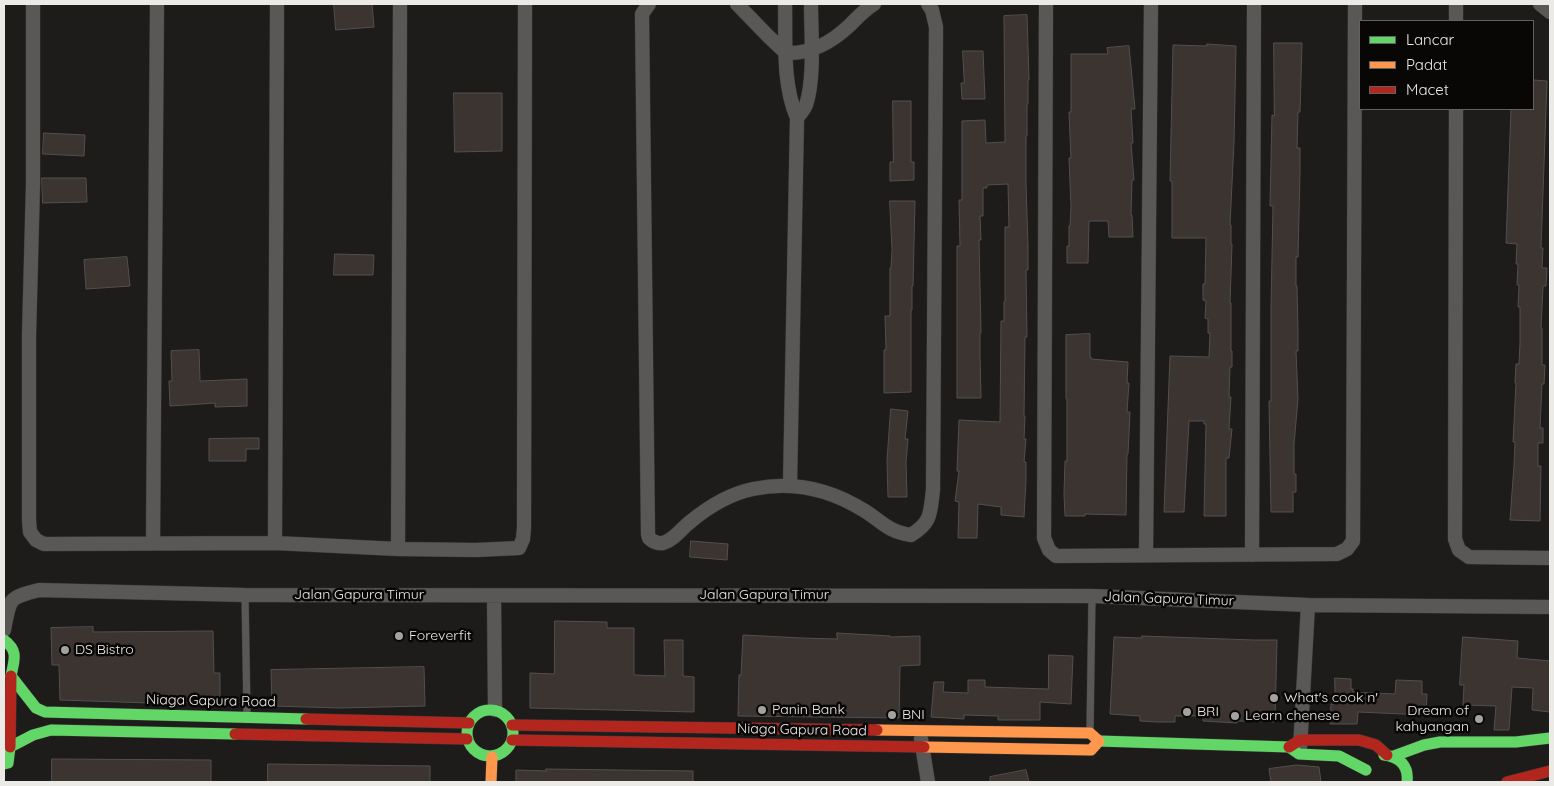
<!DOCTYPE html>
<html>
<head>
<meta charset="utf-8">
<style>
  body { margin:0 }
  #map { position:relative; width:1554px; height:786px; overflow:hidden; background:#1e1c1a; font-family:Quicksand,sans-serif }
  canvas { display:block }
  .frame { position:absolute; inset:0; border:5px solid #ebeae7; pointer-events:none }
  .legend { position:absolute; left:1359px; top:20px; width:175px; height:90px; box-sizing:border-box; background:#080706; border:1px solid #636260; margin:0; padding:6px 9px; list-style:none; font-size:15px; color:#ebeae7 }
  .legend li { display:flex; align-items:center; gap:10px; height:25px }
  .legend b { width:25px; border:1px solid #636260 }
</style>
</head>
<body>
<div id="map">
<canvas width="1554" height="786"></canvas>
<div class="frame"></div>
<ul class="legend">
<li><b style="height:6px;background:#63d668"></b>Lancar</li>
<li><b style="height:6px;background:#ff974d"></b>Padat</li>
<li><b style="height:6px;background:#b3261e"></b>Macet</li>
</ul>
</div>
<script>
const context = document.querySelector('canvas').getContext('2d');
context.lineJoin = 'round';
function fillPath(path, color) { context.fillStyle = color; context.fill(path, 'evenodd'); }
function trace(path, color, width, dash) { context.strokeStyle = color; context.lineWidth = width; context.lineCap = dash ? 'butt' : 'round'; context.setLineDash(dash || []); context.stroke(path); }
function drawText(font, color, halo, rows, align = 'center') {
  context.font = font + ' Quicksand,sans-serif'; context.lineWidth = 5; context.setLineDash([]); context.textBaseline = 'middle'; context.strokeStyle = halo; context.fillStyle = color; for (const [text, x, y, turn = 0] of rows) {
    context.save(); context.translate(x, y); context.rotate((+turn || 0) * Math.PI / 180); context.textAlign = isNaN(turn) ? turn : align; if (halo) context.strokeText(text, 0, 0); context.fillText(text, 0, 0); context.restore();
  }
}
const building = new Path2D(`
  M334,4h38l2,23 -38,3z
  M1027,15l2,65h-1v24h-1v32h-1v48l2,62v24h-2l1,67h-2l-1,79h1l-1,23h2l-2,23h2v18l-2,37 -23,-2v-8l-23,-3 -1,34h-19l1,-36 -4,-1 4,-30h-2l2,-51 41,2 1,-101h3v-19l1,-1v-74h4l-1,-43 -21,1v3h-4v28h-3l1,24h-2l2,93h-1v23l1,42h-24v-152h3l-1,-46h3v-79l23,-1 1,23 19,-1 -1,-126z
  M1274,43h28l-2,69h-2l-1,36h3v24l-2,85h-2v29h1l1,46v19h-2l2,48 -4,45v30h2v18h-3v20h-22l-2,-111h2v-93l2,-102h-3l2,-91 2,1z
  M1207,44l29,2 -2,96 -4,83h1v19h1l-2,59h1v48h1v16h-2l-1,30h2l-2,32h3l-3,29h-3v58h-22l2,-92h-2v-3h-15l-5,91h-20l6,-156 39,1 1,-24h-2v-14l-3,-1 1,-17 -3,-1v-16h2l1,-46h-34v-57h-2l3,-136 34,1z
  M1129,46l6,63h-4l2,34h-2l3,37h-2l-1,35h1l1,22h-24l-1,-16h-19l-1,42h-21v-17h2v-20h1l1,-20 -2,-48h2l-2,-46h2v-58h37l-1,-6z
  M963,51h20l2,48h-23l-1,-16h3z
  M1533,80l14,1 -6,167h2l-1,20h5l-1,18h-3l-2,42h1v37h3l-1,19h-2l-2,44h3v15h-5v23h3l-1,55 -30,-1 4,-55 1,-23h-2l3,-59h-1l1,-19h3l1,-21v-36h-2l1,-22h-2l1,-21h-2l1,-20 -11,-1 5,-134h22z
  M454,93h48v58l-47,1z
  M893,101h18v61h3v18l-24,1v-19h3z
  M44,133l41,2 -1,21 -41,-2z
  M42,178h44l1,24 -44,1z
  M890,201h25l-2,85h-1v24h-1v82l-27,1v-43h2l-1,-34h5v-48h1l1,-18z
  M335,254l39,1 -1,20h-39z
  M127,257l3,29 -44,3 -2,-29z
  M1090,334v23h1v2l37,3 -1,21h2l-2,29h3l-2,42h-1l-1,61 -41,-1v2h-20l-1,-22 1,-33h2v-62h-1v-64z
  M199,350l1,31 47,-2v27l-32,1v-4l-45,3 -1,-25h3l-1,-30z
  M891,409l17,2 -3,28h3l-2,23 1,35h-19l-1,-36z
  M248,438h11v11h-13v12h-37v-22z
  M691,541l37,3 -1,16 -37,-3z
  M555,621l52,1v6h27v47l31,1 -1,-36h19v36l11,1v35l-164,-4v-35l24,1z
  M93,627v5l120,-1 1,42h6v29l-70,1 -90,-3 -1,-35h-7l-1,-37z
  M837,633l53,3v1l30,-1v29l-20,1 -1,52 -161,-2 1,-41h2l2,-40 59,3 35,1z
  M1142,636l111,4h24l-2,82 -38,-1v2l-34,-2v-5h-28v6h-18l-17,-1v-5l-30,-2 4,-77 28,1z
  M1463,637l55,4 -1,17 33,3v51l-18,-2 1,-22 -21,-1 -3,43h-15l2,-24 -33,-1 1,-20h-4z
  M1049,655l24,1 -2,48 -31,-2v18h-42v-4l-34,-1v4l-33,-2 3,-35h10l-1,10 25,1v-13h17v7l63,2z
  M424,667l1,39 -85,2 -68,-2 -1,-36z
  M1335,678l16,1v10h2v3l42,2 1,-14 26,1v13h5l-1,21 -68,-3 -1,12h-27l1,-20h4z
  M52,759l159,1v22h-159z
  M268,764l162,2v16h-162z
  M1297,765l22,2 2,15h-50l-2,-13z
  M546,769l147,2v11h-177v-12l30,1z
  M1026,770l3,12h-39v-5z`);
const lane = new Path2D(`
  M245,595l2,119
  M1090,731l2,-135`);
const street = new Path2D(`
  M33,4v180l-4,152v184l1,12 6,8 8,4 231,-1 123,6 78,1 43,-2 4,-9 1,-11 1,-524
  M649,4l-7,10 6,520 1,4c4,4 8,6 14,5 11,-3 18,-14 27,-21 18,-15 39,-28 63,-33 41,-9 77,0 112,22 19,12 22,20 46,24 21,-13 19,-22 22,-45l3,-463 -4,-17 -4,-6
  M737,4l31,32 18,17c26,1 46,-11 64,-28 8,-8 14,-15 24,-21
  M785,4c1,38 -3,79 12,114 3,-4 7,-8 9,-13 9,-27 5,-72 5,-101
  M1046,4l-2,534 5,12 7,6 281,-2 10,-5 6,-8 2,-537
  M1540,4l10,8
  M1456,21v-17
  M1456,109l-1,430 4,11 10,7 81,1
  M790,485l7,-367
  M153,543l4,-539
  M275,543l2,-539
  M398,549l2,-545
  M1146,555l5,-551
  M1252,555l2,-551
  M494,596l1,114
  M4,630c6,-31 3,-32 35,-40l206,5 847,1 216,9 242,2
  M921,739l7,43
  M1300,749l8,-144`);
const fast = new Path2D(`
  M4,640c15,11 10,20 7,36l25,32 9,4 261,7
  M467 733a23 23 0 1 1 46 0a23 23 0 1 1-46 0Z
  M1099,741l190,6 10,7 40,2 27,14
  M1384,755c16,2 25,11 23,27
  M1394,756l30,-11 16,-3h76l34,-4
  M4,764l4,-1 2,-16 23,-12 18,-5 184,4`);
const slow = new Path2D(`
  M877,730l213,3 9,8 -8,9 -167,-3
  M491,782l1,-25`);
const jam = new Path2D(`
  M306,719l163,4
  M512,725l365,5
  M235,734l232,5
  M512,740l412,7
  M10,747l1,-71
  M1289,747l11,-7h59l17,5 11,10
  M1507,782l43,-11`);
const markers = [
  [399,636,5,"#a3a29f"],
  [65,650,5,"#a3a29f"],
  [1274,698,5,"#a3a29f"],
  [762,710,5,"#a3a29f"],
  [1187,712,5,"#a3a29f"],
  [892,715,5,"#a3a29f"],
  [1235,716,5,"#a3a29f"],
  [1479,719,5,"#a3a29f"]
];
const streetNames = [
  ["Jalan Gapura Timur",359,595],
  ["Jalan Gapura Timur",764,595],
  ["Jalan Gapura Timur",1169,599,2],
  ["Niaga Gapura Road",211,701,1],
  ["Niaga Gapura Road",802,730,1]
];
const poiNames = [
  ["Foreverfit",409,636],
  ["DS Bistro",75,650],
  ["What's cook n'",1284,698],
  ["Panin Bank",772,710],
  ["Dream of",1469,711,"right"],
  ["kahyangan",1469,727,"right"],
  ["BRI",1197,712],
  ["BNI",902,715],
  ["Learn chenese",1245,716]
];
fillPath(building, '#3b3430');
trace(building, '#52504f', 1);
trace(lane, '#393736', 8);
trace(street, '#393736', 15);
trace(fast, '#393736', 12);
trace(slow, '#393736', 12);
trace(jam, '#393736', 12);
trace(lane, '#595856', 7);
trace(street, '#595856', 14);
trace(fast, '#63d668', 11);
trace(slow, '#ff974d', 11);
trace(jam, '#b3261e', 11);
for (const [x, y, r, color] of markers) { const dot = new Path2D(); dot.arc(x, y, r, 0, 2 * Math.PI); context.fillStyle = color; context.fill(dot); trace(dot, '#080706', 2); }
drawText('14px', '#ebeae7', '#080706', streetNames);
drawText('14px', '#ebeae7', '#080706', poiNames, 'left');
</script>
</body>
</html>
